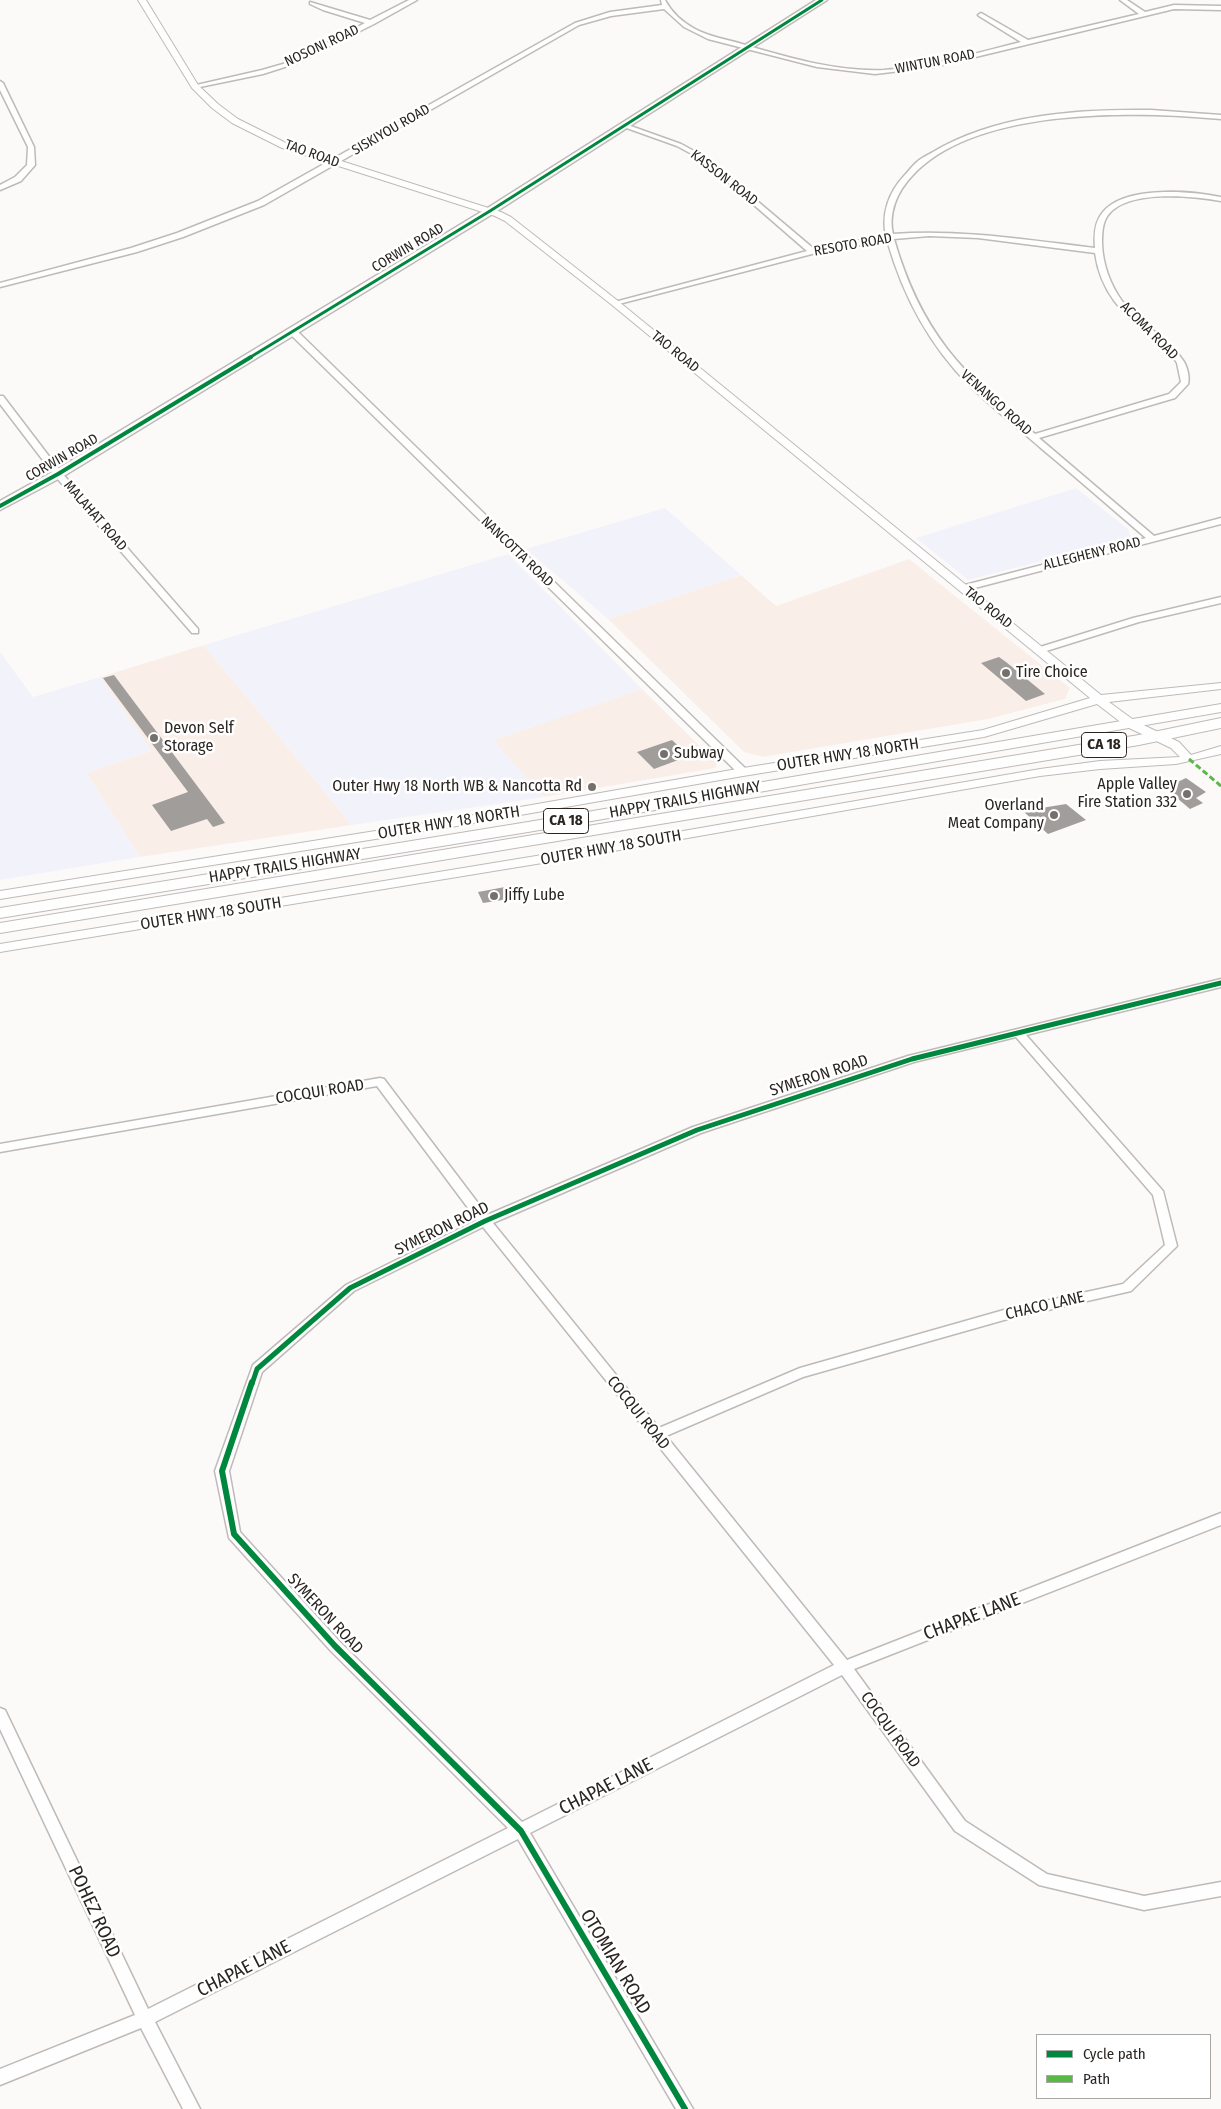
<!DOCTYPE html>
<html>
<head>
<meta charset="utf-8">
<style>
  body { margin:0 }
  #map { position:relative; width:1221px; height:2109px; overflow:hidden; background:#fcfaf9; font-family:"Fira Sans Condensed",sans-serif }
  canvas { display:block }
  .legend { position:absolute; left:1036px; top:2034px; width:175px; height:65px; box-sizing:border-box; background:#fff; border:1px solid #aaa8a6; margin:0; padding:6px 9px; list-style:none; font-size:15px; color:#2b2521 }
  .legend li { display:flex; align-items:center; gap:10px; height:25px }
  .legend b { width:25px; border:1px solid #aaa8a6 }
</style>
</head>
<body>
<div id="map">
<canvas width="1221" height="2109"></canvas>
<ul class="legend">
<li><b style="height:6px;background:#00873e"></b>Cycle path</li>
<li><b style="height:6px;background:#58b947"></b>Path</li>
</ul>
</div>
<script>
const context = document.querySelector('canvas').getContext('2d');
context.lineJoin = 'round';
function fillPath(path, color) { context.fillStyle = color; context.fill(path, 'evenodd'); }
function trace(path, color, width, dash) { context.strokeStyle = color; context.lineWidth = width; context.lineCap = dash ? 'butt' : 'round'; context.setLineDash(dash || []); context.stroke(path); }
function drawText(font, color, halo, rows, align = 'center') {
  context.font = font + ' "Fira Sans Condensed",sans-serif'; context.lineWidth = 5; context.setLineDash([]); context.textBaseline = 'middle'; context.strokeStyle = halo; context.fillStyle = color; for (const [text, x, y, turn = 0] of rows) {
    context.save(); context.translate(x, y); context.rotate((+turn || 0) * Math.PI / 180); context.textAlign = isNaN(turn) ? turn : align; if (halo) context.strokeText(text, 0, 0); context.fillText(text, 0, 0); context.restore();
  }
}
const built = new Path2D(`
  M909,559l161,129 -5,11 -77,20 -225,38 -19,-5 -136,-133 133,-44 35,31z
  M204,645l148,180 -212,32 -54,-84 65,-22 -51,-74z
  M642,689l75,74 -1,5 -172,29 -52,-57z`);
const green = new Path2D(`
  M1076,488l52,41 3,9 -163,42 -52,-42z
  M665,508l76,67 -133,44 -82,-70z
  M508,554l134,135 -149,51 51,57 -192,28 -148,-180z
  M0,652l33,45 67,-20 51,74 -65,22 54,84 -140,23z`);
const building = new Path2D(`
  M999,657l7,5 39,32 -19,7 -45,-38z
  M114,675l111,148 -12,4 -6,-8 -36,12 -19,-26 36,-13 -85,-114z
  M672,740l17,16 -35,13 -17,-17z
  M1186,778l20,14 -10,6 7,5 -13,6 -25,-21z
  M1066,804l20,16 -38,14 -25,-23z
  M505,887l4,12 -26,4 -5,-11z`);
const minor = new Path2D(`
  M409,0h8l-43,24 -80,40 -31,10 -68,14 -3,-2 70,-16 28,-8 75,-39 -42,-13 -13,-6v-2l60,18z
  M661,0h4c7,13 17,22 30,29 15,8 31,10 47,15 45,13 94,28 142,26 46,-3 92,-17 137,-28l-42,-26 -1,-1 3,-2 47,27 111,-26 -19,-14h7l18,12 29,-7 47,1v4l-47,-1 -240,58 -59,7 -58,-7 -109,-28 -24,-12 -20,-18 -53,7 -32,9 -315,180 -81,32 -46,15 -137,35v-4l131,-35 46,-15 81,-32 317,-178 35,-11 52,-7z
  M0,81l3,2 31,64 1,18 -14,16 -21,9v-5l15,-8 12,-12 1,-18 -28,-57z
  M1151,110l70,5v4c-87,-8 -246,-12 -309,57 -15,16 -24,37 -19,58 68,-5 134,6 202,14 -1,-12 -1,-26 8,-36 22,-27 88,-21 118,-15v4c-28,-5 -93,-12 -113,14 -6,8 -6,20 -6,29 1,21 8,40 20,57 17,22 46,37 60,58 5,6 8,18 6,25l-13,14 -136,40 115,98 67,-18v6l-254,66h-6v-4l185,-48c-35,-30 -69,-60 -104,-89 -24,-21 -49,-40 -72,-63 -41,-41 -67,-90 -83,-146l-75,14 -197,51 -4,-2 196,-52 -106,-92 -24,-13 -56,-20v-2h4l56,20 24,13 109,92 72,-14c-5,-21 3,-43 18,-59 4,-4 8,-10 13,-14 4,-4 11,-7 16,-10 63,-38 146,-43 218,-42zM929,236l49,2 117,15c8,54 43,69 78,104l4,6 4,19 -12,12 -134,40c-73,-61 -114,-101 -141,-195z
  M289,329h6l452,441 1,2 -1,2h-8l-450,-441z
  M0,396h3l58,76 137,157v4h-6l-137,-157 -55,-72z
  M1221,597v6l-82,19 -96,30 -3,1 -5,-3 2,-2 96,-30z
  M1221,979v8l-195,48 137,156 14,55 -46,45 -127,29 -201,57 -137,59 181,224 374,-147v12l-367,144 111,152 82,53 97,22 77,-14v14l-77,14 -105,-25 -84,-54 -113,-156 -312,158 163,276h-17l-158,-270 -363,183 45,87h-17l-42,-81 -141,57v-16l135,-54 -135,-286v-21l5,2 143,299 360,-181 -178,-178 -101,-112 -14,-67 38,-106 93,-80 131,-65 -100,-134 -377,66v-8l380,-66 4,1 103,136 206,-88 215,-71zM1016,1037l137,158 12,50 -42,39 -119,26 -204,58 -141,60 -166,-205 208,-90 213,-71zM483,1227l351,438 -312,157 -182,-180 -100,-110 -11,-61 33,-99 92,-81z`);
const tertiary = new Path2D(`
  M138,0h8l52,85 20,19 20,15 50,25 213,68 10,5 107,84 483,394 120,-12v6l-112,13 26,19 44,21 12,13 30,-9v8l-45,10 -76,5 -60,7 -449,79 -591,97v-8l591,-97 449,-78 60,-8 80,-4 -9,-9 -44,-21 -30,-23 -113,33 -241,39 -280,49 -463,74v-8l463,-74 280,-49 240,-38 107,-32 -478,-393 -107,-84 -10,-5 -213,-68 -50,-25 -20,-15 -20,-20z`);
const secondary = new Path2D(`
  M816,0h11l-333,213 -432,264 -62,33v-9l54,-30 432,-262z`);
const primary = new Path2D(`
  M1221,704v8l-693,120 -528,86v-10l528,-86z
  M1221,718v10l-82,17 -1139,188v-10l1139,-188z`);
const quiet = new Path2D(`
  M1189,759l32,27`);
const cyclewayFar3 = new Path2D(`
  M249,358l241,-147 332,-211`);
const cyclewayFar2 = new Path2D(`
  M0,506l58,-32 193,-117`);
const cyclewayFar1 = new Path2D(`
  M252,1384l5,-15 93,-81 135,-67 212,-91 215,-71 309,-76`);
const cycleway = new Path2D(`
  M252,1382l-30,89 12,63 101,112 186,185 164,278`);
const markers = [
  [1006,673,5,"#74706d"],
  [154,738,5,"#74706d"],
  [664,754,5,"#74706d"],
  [592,787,5,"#74706d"],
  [1187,794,5,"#74706d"],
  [1054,815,5,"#74706d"],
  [494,896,5,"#74706d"]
];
const farStreetnames = [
  ["NOSONI ROAD",322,46,-25],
  ["WINTUN ROAD",935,62,-11],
  ["SISKIYOU ROAD",391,130,-30],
  ["TAO ROAD",312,154,20],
  ["KASSON ROAD",724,178,38],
  ["RESOTO ROAD",853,245,-10],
  ["CORWIN ROAD",408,248,-31],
  ["ACOMA ROAD",1149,331,45],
  ["TAO ROAD",675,352,39],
  ["VENANGO ROAD",996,403,42],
  ["CORWIN ROAD",62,458,-30],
  ["MALAHAT ROAD",95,516,49],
  ["NANCOTTA ROAD",517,552,44],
  ["ALLEGHENY ROAD",1092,554,-14],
  ["TAO ROAD",988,608,39]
];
const shields = [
  [1104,745,45],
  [566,821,45]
];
const shieldNames = [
  ["CA 18",1104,745],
  ["CA 18",566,821]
];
const poiNames = [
  ["Tire Choice",1016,673],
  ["Devon Self",164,729],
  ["Storage",164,747],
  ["Subway",674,754],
  ["Apple Valley",1177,785,"right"],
  ["Fire Station 332",1177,803,"right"],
  ["Outer Hwy 18 North WB & Nancotta Rd",582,787,"right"],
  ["Overland",1044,806,"right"],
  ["Meat Company",1044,824,"right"],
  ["Jiffy Lube",504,896]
];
const streetNames = [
  ["OUTER HWY 18 NORTH",848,755,-9],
  ["HAPPY TRAILS HIGHWAY",685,800,-10],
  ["OUTER HWY 18 NORTH",449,823,-9],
  ["OUTER HWY 18 SOUTH",611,848,-10],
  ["HAPPY TRAILS HIGHWAY",285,866,-9],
  ["OUTER HWY 18 SOUTH",211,914,-9],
  ["SYMERON ROAD",819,1076,-18],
  ["COCQUI ROAD",320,1092,-9],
  ["SYMERON ROAD",442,1229,-26],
  ["CHACO LANE",1045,1306,-13],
  ["COCQUI ROAD",638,1413,51],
  ["SYMERON ROAD",325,1614,47],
  ["COCQUI ROAD",890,1730,54]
];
const nearStreetnames = [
  ["CHAPAE LANE",972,1617,-21],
  ["CHAPAE LANE",606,1787,-27],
  ["POHEZ ROAD",94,1912,65],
  ["OTOMIAN ROAD",615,1962,59],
  ["CHAPAE LANE",244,1969,-27]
];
fillPath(built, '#faefe8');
fillPath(green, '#f2f2fb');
fillPath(building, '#a09d9b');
trace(minor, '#bebab8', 3);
trace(tertiary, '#bebab8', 2);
trace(secondary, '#bebab8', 3);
trace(primary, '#bebab8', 2);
fillPath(minor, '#fffefe');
fillPath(tertiary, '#fffefe');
fillPath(secondary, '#fffefe');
fillPath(primary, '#fffefe');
trace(quiet, '#58b947', 3, [6, 3]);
trace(cyclewayFar3, '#00873e', 3);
trace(cyclewayFar2, '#00873e', 4);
trace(cyclewayFar1, '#00873e', 5);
trace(cycleway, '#00873e', 6);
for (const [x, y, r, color] of markers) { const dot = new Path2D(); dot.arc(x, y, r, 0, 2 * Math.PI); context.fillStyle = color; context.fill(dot); trace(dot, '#fff', 2); }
drawText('14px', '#2b2521', '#fff', farStreetnames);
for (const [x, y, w] of shields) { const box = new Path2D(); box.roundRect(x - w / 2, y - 12.5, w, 25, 4); context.fillStyle = '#fff'; context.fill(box); trace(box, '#2b2521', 1); }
drawText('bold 15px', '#2b2521', null, shieldNames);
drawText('16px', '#2b2521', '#fff', poiNames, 'left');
drawText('16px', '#2b2521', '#fff', streetNames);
drawText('19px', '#2b2521', '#fff', nearStreetnames);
</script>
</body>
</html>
